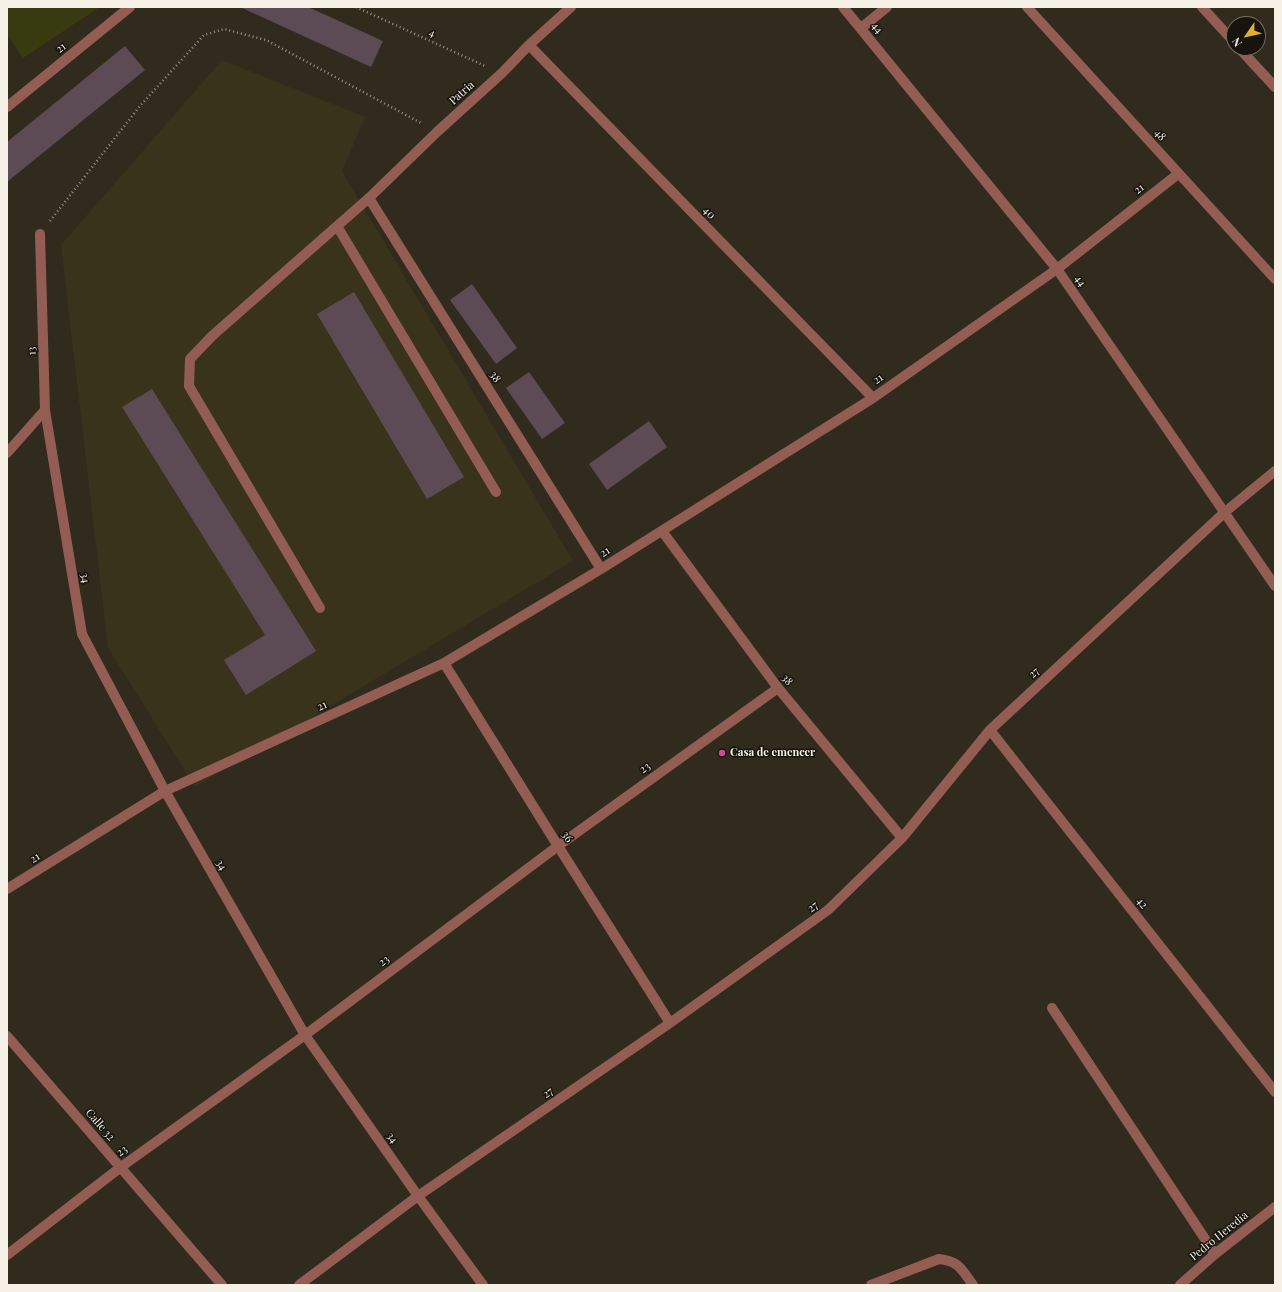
<!DOCTYPE html>
<html>
<head>
<meta charset="utf-8">
<style>
  body { margin:0 }
  #map { position:relative; width:1282px; height:1292px; overflow:hidden; background:#302b1c; font-family:"Playfair Display",serif }
  canvas { display:block }
  .frame { position:absolute; inset:0; border:8px solid #f5f1e7; pointer-events:none }
  .north { position:absolute; left:1226px; top:16px; width:40px; height:40px; box-sizing:border-box; background:#16140d; border:1px solid #6f6c64; border-radius:50%; rotate:236deg; font-size:11px; font-weight:700; line-height:16px; text-align:center; color:#f5f1e7 }
  .north::after { content:''; display:block; margin:auto; width:14px; height:18px; background:#e4ae35; clip-path:polygon(50% 0,100% 100%,50% 72%,0 100%) }
</style>
</head>
<body>
<div id="map">
<canvas width="1282" height="1292"></canvas>
<div class="frame"></div>
<div class="north">N</div>
</div>
<script>
const context = document.querySelector('canvas').getContext('2d');
context.lineJoin = 'round';
function fillPath(path, color) { context.fillStyle = color; context.fill(path, 'evenodd'); }
function trace(path, color, width, dash) { context.strokeStyle = color; context.lineWidth = width; context.lineCap = dash ? 'butt' : 'round'; context.setLineDash(dash || []); context.stroke(path); }
function drawText(font, color, halo, rows, align = 'center') {
  context.font = font + ' "Playfair Display",serif'; context.lineWidth = 3; context.setLineDash([]); context.textBaseline = 'middle'; context.strokeStyle = halo; context.fillStyle = color; for (const [text, x, y, turn = 0] of rows) {
    context.save(); context.translate(x, y); context.rotate((+turn || 0) * Math.PI / 180); context.textAlign = isNaN(turn) ? turn : align; if (halo) context.strokeText(text, 0, 0); context.fillText(text, 0, 0); context.restore();
  }
}
const built = new Path2D(`
  M222,60l143,57 -23,54 231,390 -378,226 -87,-139 -47,-403z`);
const green = new Path2D(`
  M7,7h93l-77,51 -16,-24z`);
const building = new Path2D(`
  M240,7h68l75,34 -12,26z
  M125,46l20,24 -138,112v-40z
  M472,284l45,64 -21,16 -46,-64z
  M354,292l110,185 -37,22 -110,-185z
  M529,372l36,51 -23,16 -36,-51z
  M152,389l164,262 -70,44 -22,-35 41,-25 -143,-228z
  M649,421l18,26 -60,43 -18,-26z`);
const path = new Path2D(`
  M356,7l129,59
  M50,221l90,-115 64,-71 20,-6 42,11 155,83`);
const service = new Path2D(`
  M337,226l159,266
  M320,608l-131,-222 1,-27 22,-23 157,-138
  M1052,1008l163,246
  M871,1285l68,-26c20,2 23,11 34,26`);
const minor = new Path2D(`
  M571,7l-42,38 -27,28 -65,59 -68,66 232,371
  M843,7l214,262 218,317
  M1027,7l248,272
  M1202,7l32,35
  M861,28l26,-21
  M529,45l344,353
  M1239,48l36,39
  M7,107l123,-100
  M45,410l37,224 83,157 140,244 113,161 65,89
  M7,453l38,-43 -5,-176
  M662,531l116,157 124,150
  M444,663l114,183 112,177
  M990,730l285,362
  M7,889l158,-98 279,-128 157,-94 272,-171 184,-129 121,-95
  M7,1036l215,249
  M7,1255l114,-88 184,-132 253,-189 220,-158
  M299,1285l119,-89 252,-173 158,-113 74,-72 88,-108 235,-218 50,-41
  M1180,1285l35,-31 60,-47`);
const markers = [
  [722,753,4,"#d1479c"]
];
const streetNames = [
  ["44",877,28,51],
  ["4",432,33,24],
  ["21",61,48,-39],
  ["Patria",462,93,-42],
  ["48",1160,135,48],
  ["21",1139,189,-38],
  ["40",709,213,46],
  ["44",1080,281,55],
  ["13",32,351,-92],
  ["38",495,377,58],
  ["21",878,379,-35],
  ["21",605,552,-32],
  ["34",85,578,81],
  ["27",1034,673,-43],
  ["38",787,680,52],
  ["21",322,706,-25],
  ["23",645,768,-36],
  ["36",567,837,58],
  ["21",35,858,-32],
  ["34",221,865,60],
  ["42",1142,903,52],
  ["27",813,907,-36],
  ["23",384,961,-37],
  ["27",548,1093,-35],
  ["Calle 32",100,1125,49],
  ["34",392,1138,55],
  ["23",122,1151,-36],
  ["Pedro Heredia",1219,1236,-39]
];
const poiNames = [
  ["Casa de emencer",730,753]
];
fillPath(built, '#3a331c');
fillPath(green, '#383b0f');
fillPath(building, '#5c4b55');
trace(path, '#9a9689', 2.5, [1, 3]);
trace(service, '#945d54', 10);
trace(minor, '#945d54', 10);
for (const [x, y, r, color] of markers) { const dot = new Path2D(); dot.arc(x, y, r, 0, 2 * Math.PI); context.fillStyle = color; context.fill(dot); trace(dot, '#16140d', 1.5); }
drawText('11px', '#f5f1e7', '#16140d', streetNames);
drawText('bold 11px', '#f5f1e7', '#16140d', poiNames, 'left');
</script>
</body>
</html>
